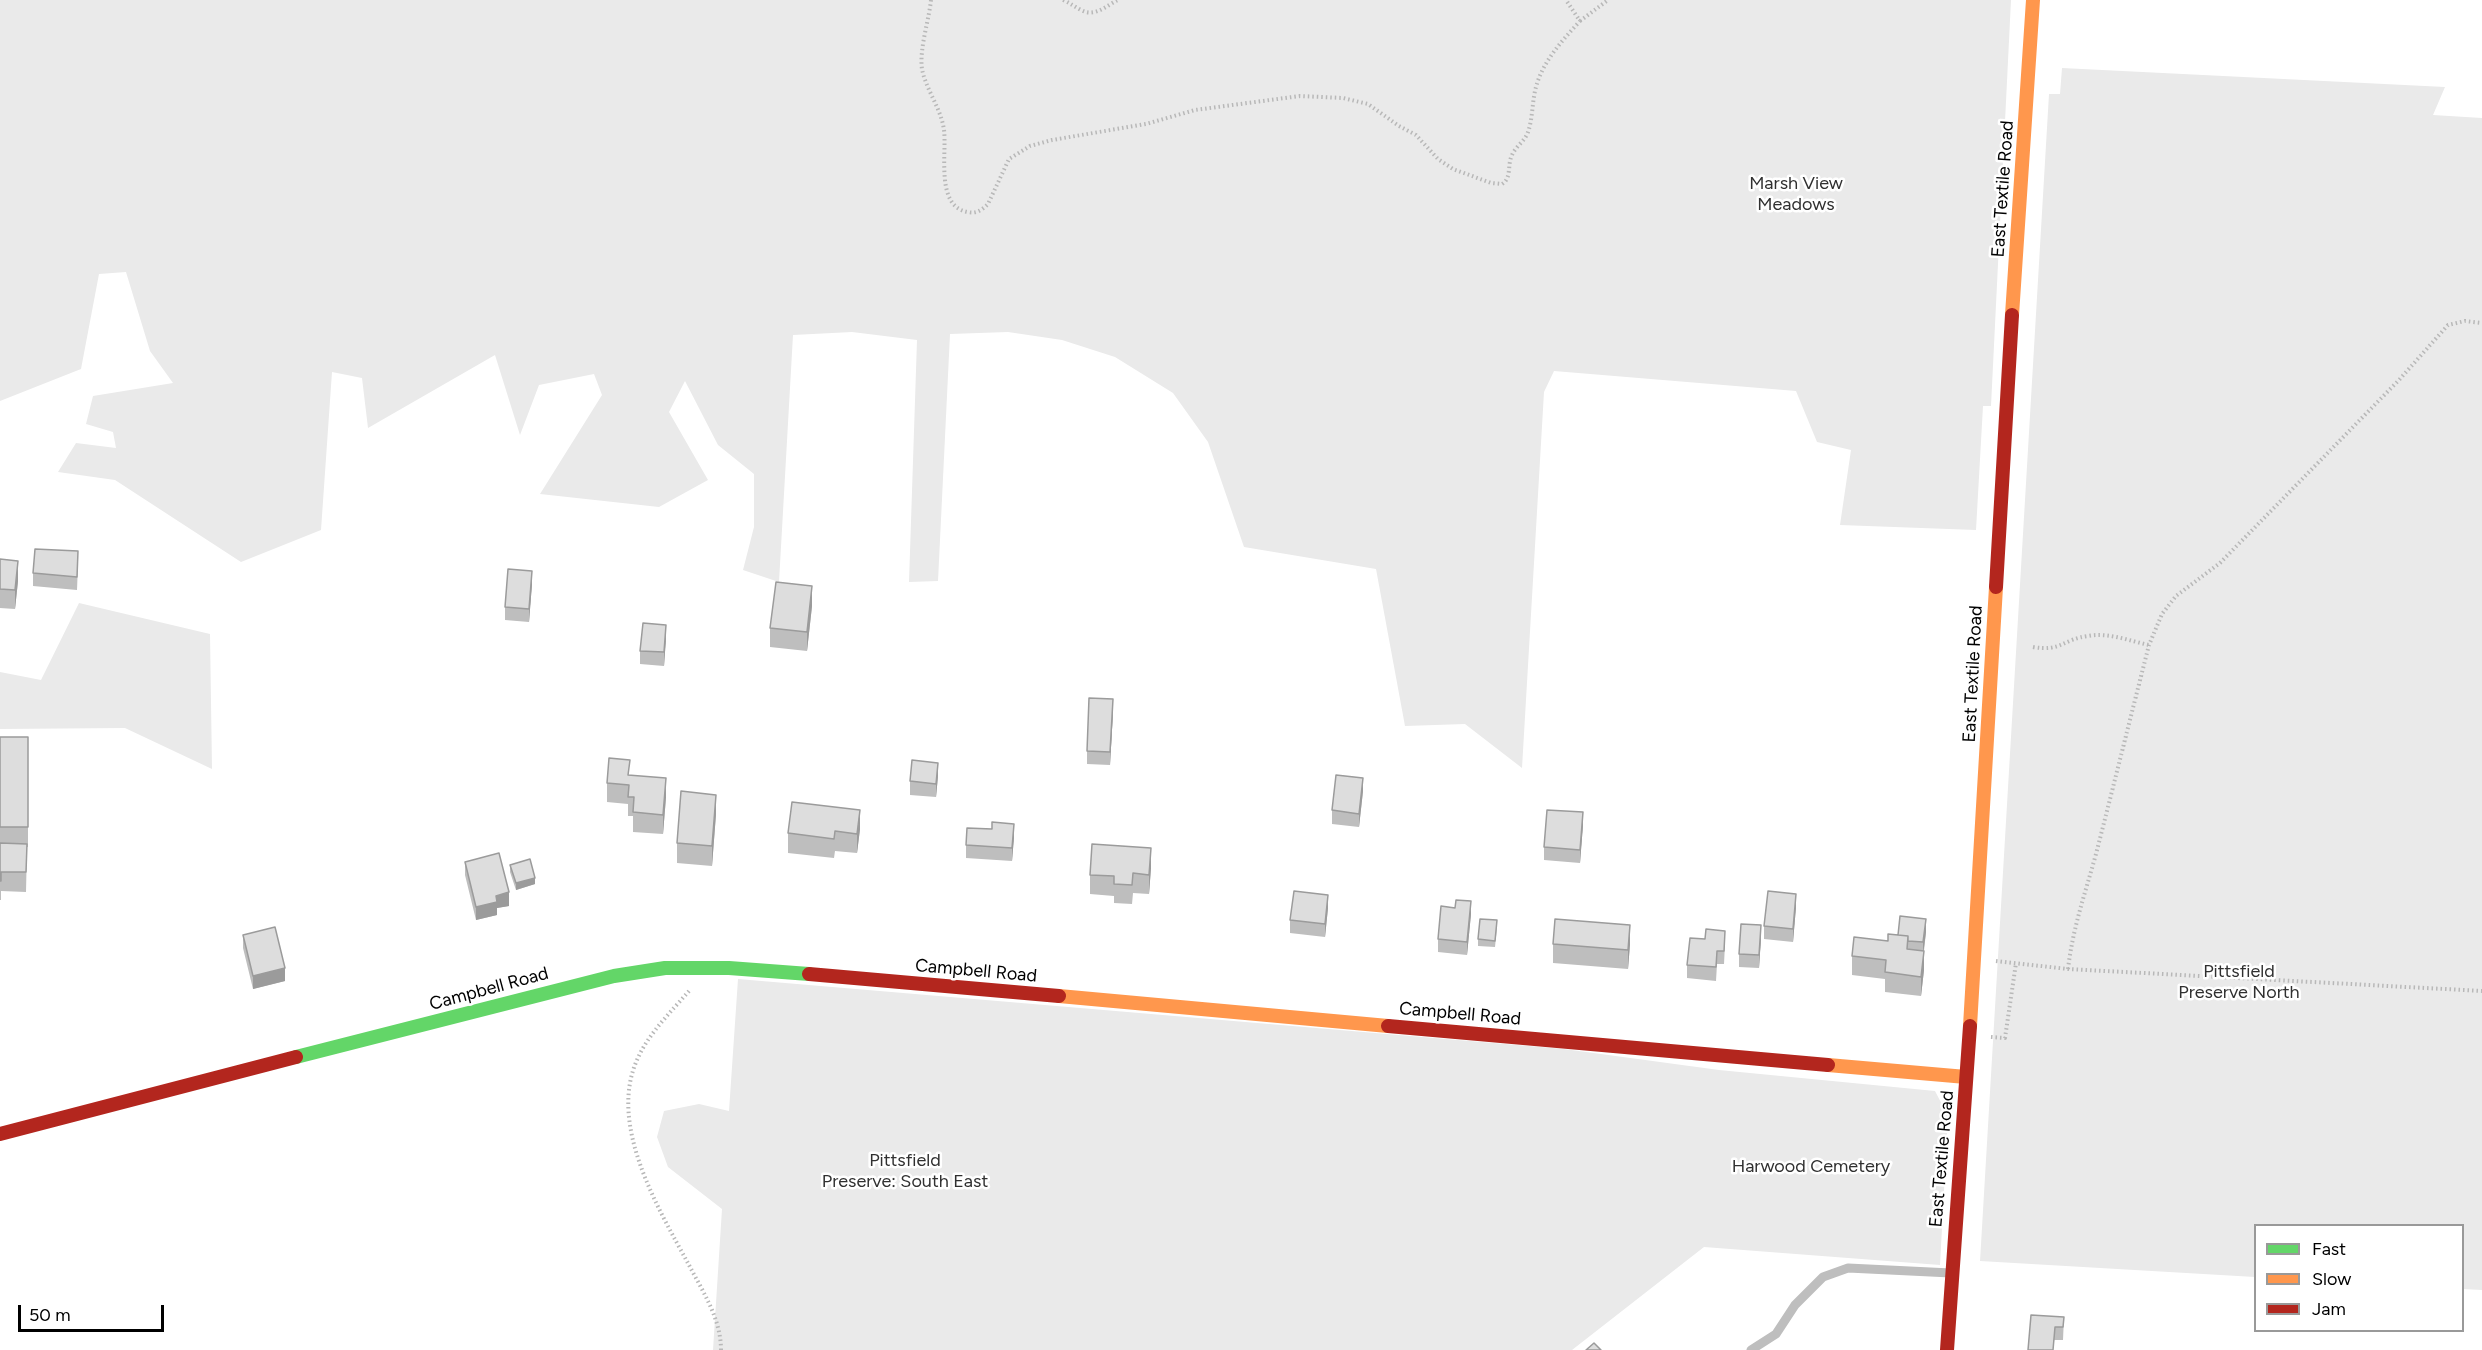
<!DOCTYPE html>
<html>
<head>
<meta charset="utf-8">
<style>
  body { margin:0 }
  #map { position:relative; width:2482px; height:1350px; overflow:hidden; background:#fff; font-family:Figtree,sans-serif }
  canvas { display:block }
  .legend { position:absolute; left:2254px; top:1224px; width:210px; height:108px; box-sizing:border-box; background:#fff; border:2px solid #999; margin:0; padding:8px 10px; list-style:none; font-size:18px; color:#000 }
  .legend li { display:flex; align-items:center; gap:12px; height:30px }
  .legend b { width:30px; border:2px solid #999 }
  .scale { position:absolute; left:18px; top:1305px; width:146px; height:27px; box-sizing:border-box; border:3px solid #000; border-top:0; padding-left:8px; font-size:18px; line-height:21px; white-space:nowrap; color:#000; -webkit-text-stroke:4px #fff; paint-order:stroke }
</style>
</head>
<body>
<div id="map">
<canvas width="2482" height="1350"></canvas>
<ul class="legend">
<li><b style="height:8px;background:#63d668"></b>Fast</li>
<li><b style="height:8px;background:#ff974d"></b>Slow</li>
<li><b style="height:8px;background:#b3261e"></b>Jam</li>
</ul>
<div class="scale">50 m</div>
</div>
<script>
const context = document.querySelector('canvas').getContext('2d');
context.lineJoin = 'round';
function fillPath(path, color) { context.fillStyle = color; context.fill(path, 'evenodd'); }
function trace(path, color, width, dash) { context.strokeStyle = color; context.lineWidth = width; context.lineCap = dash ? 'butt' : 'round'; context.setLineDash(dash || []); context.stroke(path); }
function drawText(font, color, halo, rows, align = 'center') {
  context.font = font + ' Figtree,sans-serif'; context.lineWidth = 5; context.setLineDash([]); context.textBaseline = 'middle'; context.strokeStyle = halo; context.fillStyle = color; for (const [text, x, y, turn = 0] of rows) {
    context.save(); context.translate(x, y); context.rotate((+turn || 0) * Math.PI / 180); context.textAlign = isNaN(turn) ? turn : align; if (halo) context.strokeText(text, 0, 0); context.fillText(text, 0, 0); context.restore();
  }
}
const green = new Path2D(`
  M0,0h2011l-20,406h-8l-7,124 -136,-5 11,-75 -34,-8 -21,-51 -242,-20 -10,21 -22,376 -57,-44 -60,2 -29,-157 -132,-22 -36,-105 -35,-49 -58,-36 -53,-17 -54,-8 -58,2 -12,247 -29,1 8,-242 -65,-8 -59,3 -14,247 -36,-12 11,-43v-53l-36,-29 -33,-64 -16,31 39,68 -49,27 -119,-13 62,-99 -8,-21 -55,11 -19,50 -25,-80 -127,73 -6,-50 -30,-6 -11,158 -80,32 -126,-82 -57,-8 18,-29 40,5 -3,-16 -27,-8 7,-28 80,-13 -23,-32 -24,-79 -27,2 -18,95 -81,32z
  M2062,68l383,19 -12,28 49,3v1172l-19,-1 -1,-63h-206l-1,51 -275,-16 69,-1167h11z
  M79,603l131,31 2,135 -87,-41 -125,1v-57l41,8z
  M738,979l826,70 155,21 216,21 13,25 -8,149 -236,-18 -132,103h-859l9,-141 -54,-42 -11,-30 7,-26 35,-7 30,7z`);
const path = new Path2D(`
  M931,0c-2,20 -12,50 -9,69 4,21 19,39 22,61 3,23 -9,77 24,82 8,2 14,-2 20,-8l21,-45 21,-13 22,-6 94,-16 49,-14 105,-14 43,2 25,6 31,22 17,9 22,24 15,10 38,14 11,1c10,-6 5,-19 10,-29 4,-9 13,-14 16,-23 5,-14 4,-31 8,-45 7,-26 26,-46 44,-66l-14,-21
  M1063,0c7,3 12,7 18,10 14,8 26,-5 37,-10
  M1580,21l28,-21
  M2033,647c28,5 30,-8 55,-11 20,-4 42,5 61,9
  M1996,961l72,8 414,22
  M2068,969c5,-42 17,-75 28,-115 18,-70 35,-139 53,-209l13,-31 14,-18 44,-33 179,-183 49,-55 17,-4 17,2
  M689,991c-18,21 -41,43 -52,69 -29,65 21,148 52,205 14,27 32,54 32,85
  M1991,1037l14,1 11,-75`);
const lane = new Path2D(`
  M1751,1350l25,-16 19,-29 28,-28 25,-9 103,5`);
const fast = new Path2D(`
  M296,1057l318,-81 51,-8h64l80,6`);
const slow = new Path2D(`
  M2012,315l21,-315
  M1059,996l329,30
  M1970,1026l26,-439
  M1828,1065l138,12`);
const jam = new Path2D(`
  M1996,587l16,-272
  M809,974l250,22
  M1388,1026l440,39
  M0,1134l296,-77
  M1947,1350l23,-324`);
const wall = new Path2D(`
  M0,559l18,22 -3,28 -15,-1z
  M78,564l-1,26 -44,-4v-13z
  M532,584l-3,38 -24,-2v-13z
  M812,606l-5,45 -37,-4v-19z
  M666,638l-2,28 -24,-2v-13z
  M1113,712l-3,53 -23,-1v-13z
  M0,737h28v110h-1l-1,45 -25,-1v9h-1z
  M630,775l36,22 -3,37 -30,-2v-16h-5v-12l-21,-2v-19z
  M938,776l-2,21 -26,-2v-14z
  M1363,791l-4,36 -27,-3v-14z
  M716,814l-4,52 -35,-3v-20z
  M1583,825l-3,38 -36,-3v-13z
  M860,829l-3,24 -22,-2 -1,7 -46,-5v-20z
  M1014,837l-2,24 -46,-3v-13z
  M465,862l44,44 -12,2v7l-21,5 -11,-45z
  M510,865l25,19 -19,6 -6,-18z
  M1151,868l-2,26 -16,-1 -1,11 -18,-1v-7l-24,-2v-19z
  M1796,907l-3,35 -29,-3v-13z
  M1328,908l-3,29 -35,-4v-13z
  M1471,914l-4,41 -29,-3v-13z
  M1497,927l-2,20 -17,-1v-7z
  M1926,932l-2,19v19l-3,26 -36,-4v-13l-33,-4v-19l36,-15 10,-6z
  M243,935l42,46 -32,8 -10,-41z
  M1761,938l-2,30 -20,-1v-13z
  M1553,944h77l-2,25 -75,-6z
  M1725,944l-1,20h-7l-1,17 -29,-3v-13z
  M2064,1317l-1,23h-8l-27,10z`);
const shadedWall = new Path2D(`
  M18,561v20l-3,28v-19z
  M532,571v13l-3,38v-13z
  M812,586v20l-5,45v-19z
  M666,625v13l-2,28v-14z
  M1113,699v13l-3,53v-13z
  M938,763v13l-2,21v-13z
  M666,778v19l-3,37v-19z
  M1363,778v13l-4,36v-13z
  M716,795v19l-4,52v-20z
  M860,810v19l-3,24v-19z
  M1583,812v13l-3,38v-13z
  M1014,824v13l-2,24v-13z
  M1151,848v20l-2,26v-19z
  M535,878v6l-19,6v-7z
  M509,892v14l-12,2v7l-21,5v-13l20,-11z
  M1796,894v13l-3,35v-13z
  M1328,895v13l-3,29v-13z
  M1471,901v13l-4,41v-13z
  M1926,919v13l-3,23v-13z
  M1630,925v19l-2,25v-19z
  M1761,925v13l-2,30v-13z
  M1924,951v19l-3,26v-19z
  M285,968v13l-32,8v-13z`);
const building = new Path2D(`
  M35,549l43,2 -1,26 -44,-4z
  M0,559l18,2 -3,29 -15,-1z
  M508,569l24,2 -3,38 -24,-2z
  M776,582l36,4 -5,46 -37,-4z
  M643,623l23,2 -2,27 -24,-1z
  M1089,698l24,1 -3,53 -23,-1z
  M0,737h28v90h-28z
  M609,758l21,2 -2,15 38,3 -3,37 -30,-3 1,-15h-6l1,-12 -22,-2z
  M912,760l26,3 -2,21 -26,-3z
  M1336,775l27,3 -4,36 -27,-4z
  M681,791l35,4 -4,51 -35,-3z
  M792,802l68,8 -3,24 -22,-3 -1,8 -46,-6z
  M1547,810l36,2 -3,38 -36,-3z
  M992,822l22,2 -2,24 -46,-3 1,-17 25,1z
  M0,843l27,1 -1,28h-25v9h-1z
  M1092,844l59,4 -2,27 -16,-2 -1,12 -18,-1v-8l-24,-1z
  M499,853l10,39 -13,4 1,6 -21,5 -11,-45z
  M530,859l5,19 -19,5 -6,-18z
  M1294,891l34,4 -3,29 -35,-4z
  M1768,891l28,3 -3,35 -29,-3z
  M1456,900l15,1 -4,41 -29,-3 3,-33 14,2z
  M1900,916l26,3 -3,23 -15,-1v-5l-10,-1z
  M1480,919l17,1 -2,21 -17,-2z
  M1555,919l75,6 -2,25 -75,-6z
  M1741,924l20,1 -2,30 -20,-1z
  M275,927l10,41 -32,8 -10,-41z
  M1706,929l19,2 -1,20h-7l-1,16 -29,-2 3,-27 15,1z
  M1888,934l20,2 -1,13 17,2 -3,26 -36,-5 1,-12 -34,-4 2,-19 34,4z
  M2031,1315l33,2 -1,10h-8l-2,23h-25z
  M1594,1343l7,7h-15z`);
const parkNames = [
  ["Marsh View",1796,184],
  ["Meadows",1796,205],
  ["Pittsfield",2239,972],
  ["Preserve North",2239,993],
  ["Pittsfield",905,1161],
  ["Preserve: South East",905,1182],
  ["Harwood Cemetery",1811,1167]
];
const streetNames = [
  ["East Textile Road",2003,189,-86],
  ["East Textile Road",1973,674,-87],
  ["Campbell Road",976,971,5],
  ["Campbell Road",489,989,-15],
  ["Campbell Road",1460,1014,5],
  ["East Textile Road",1942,1159,-85]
];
fillPath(green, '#eaeaea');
trace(path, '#b8b8b8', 4, [1.5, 3]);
trace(lane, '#bebebe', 9);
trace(fast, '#63d668', 14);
trace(slow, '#ff974d', 14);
trace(jam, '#b3261e', 14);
fillPath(wall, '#bebebe');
fillPath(shadedWall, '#9b9b9b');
fillPath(building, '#ddd');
trace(building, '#9b9b9b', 1.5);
drawText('18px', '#303030', '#fff', parkNames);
drawText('18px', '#000', '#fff', streetNames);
</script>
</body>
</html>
